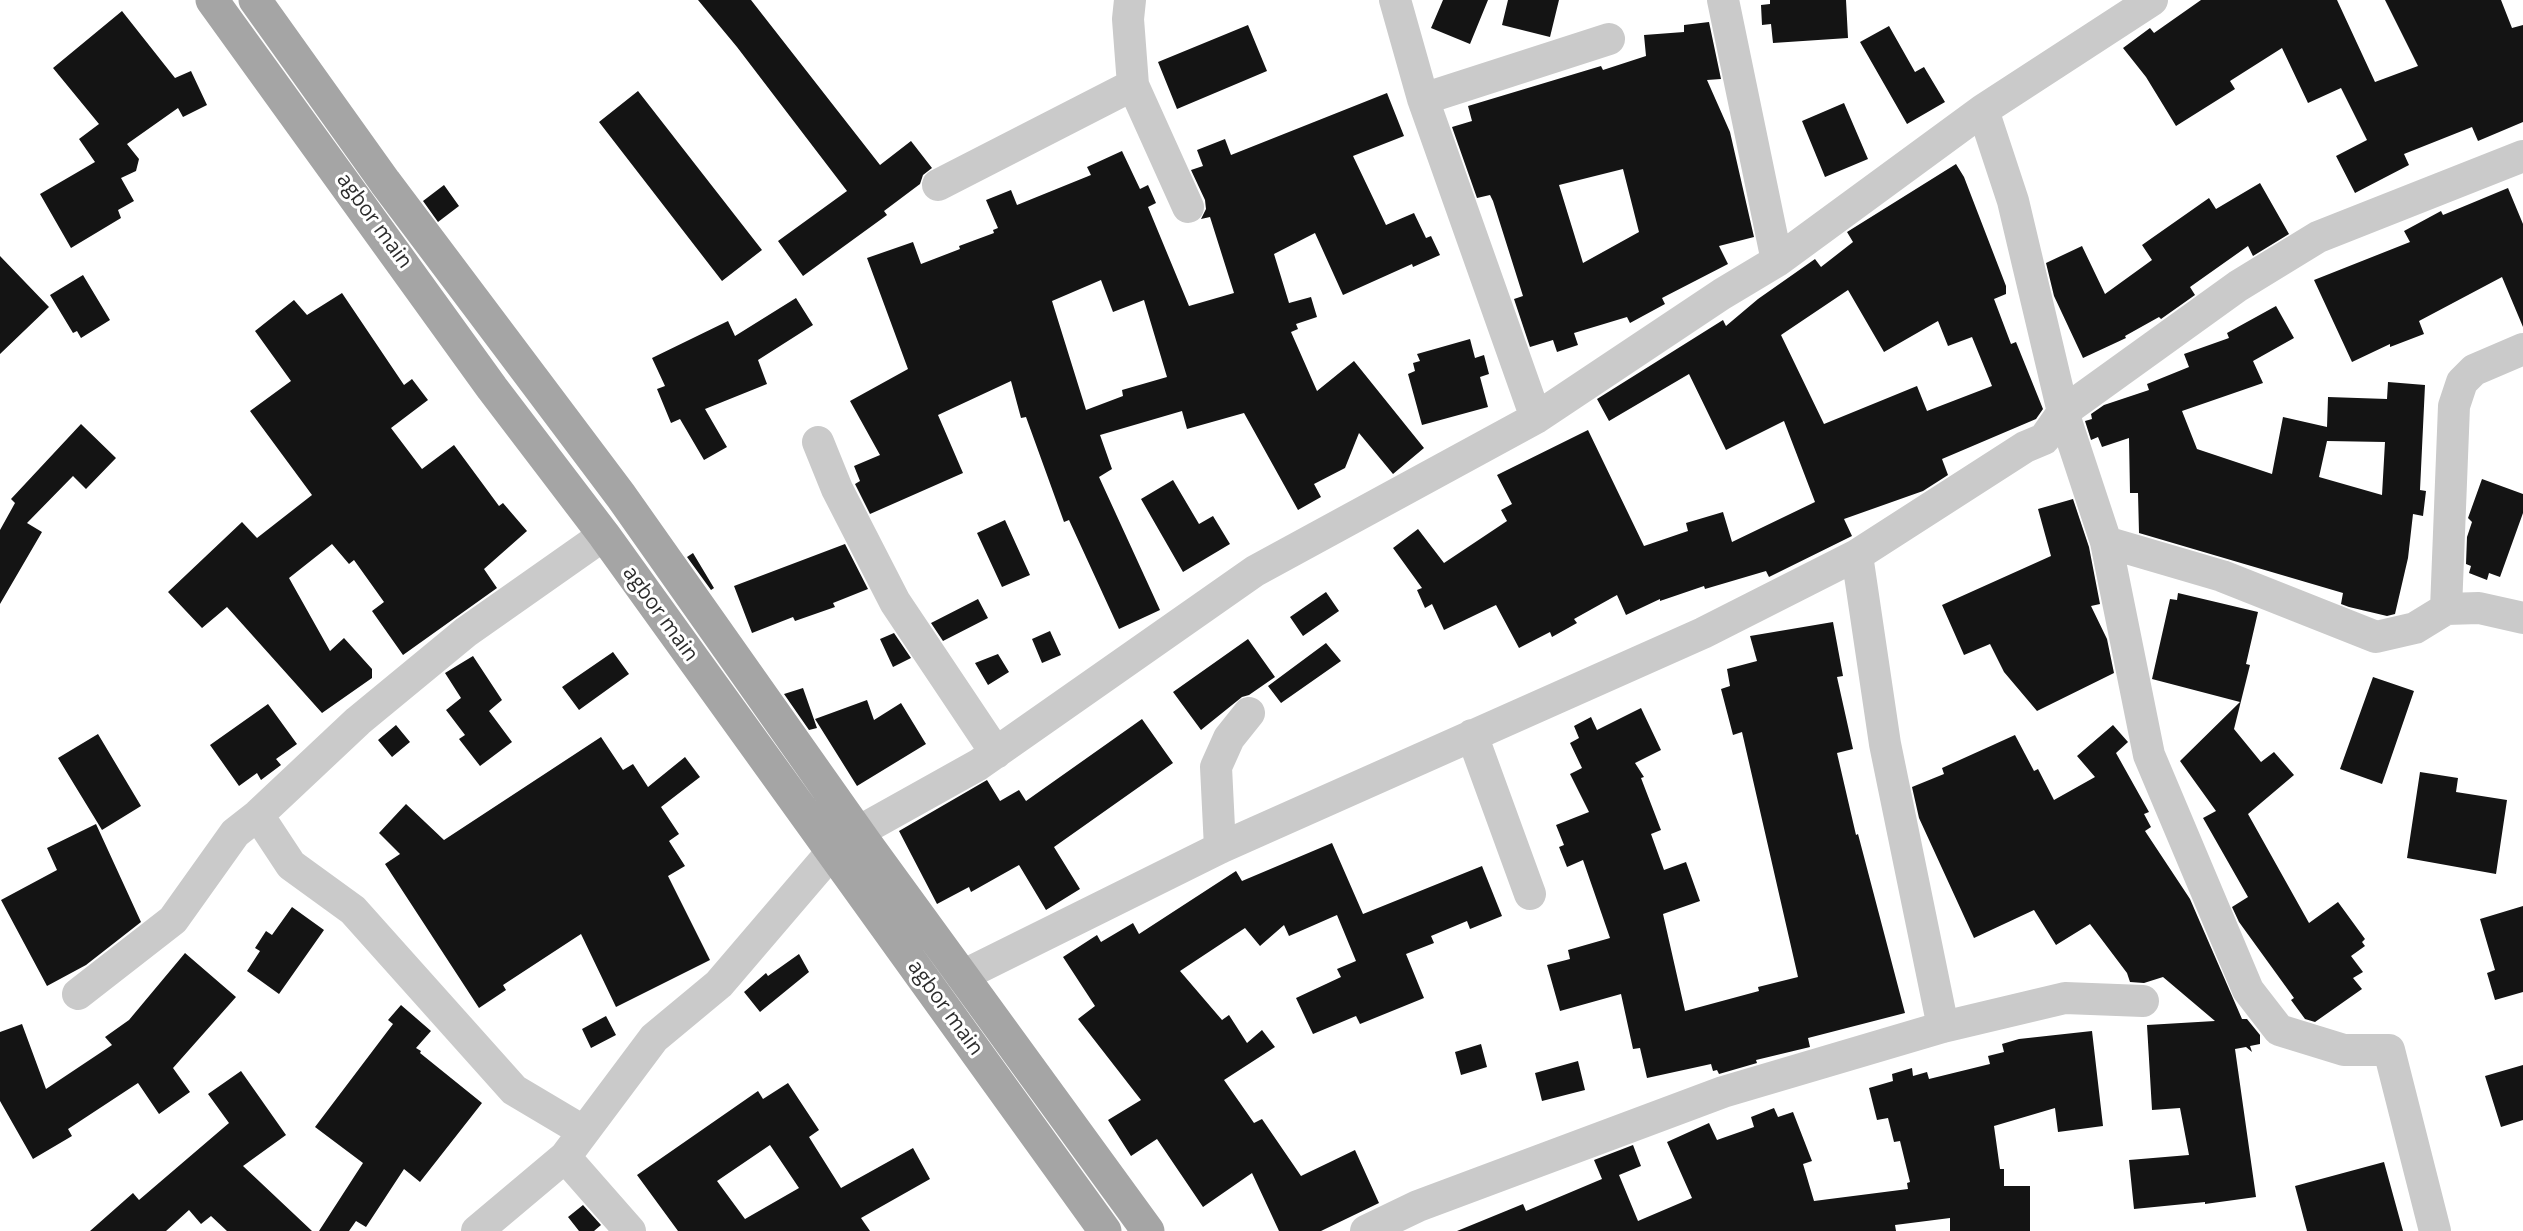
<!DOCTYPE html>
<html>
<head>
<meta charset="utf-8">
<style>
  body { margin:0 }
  canvas { display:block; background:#fff }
</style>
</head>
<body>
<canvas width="2523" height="1231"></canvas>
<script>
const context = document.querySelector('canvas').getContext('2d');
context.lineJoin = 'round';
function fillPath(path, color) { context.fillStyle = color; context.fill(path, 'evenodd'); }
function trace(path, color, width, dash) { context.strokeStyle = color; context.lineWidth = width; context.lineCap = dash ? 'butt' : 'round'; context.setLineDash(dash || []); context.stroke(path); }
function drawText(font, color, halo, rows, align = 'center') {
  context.font = font + ' "Open Sans",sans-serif'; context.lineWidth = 6; context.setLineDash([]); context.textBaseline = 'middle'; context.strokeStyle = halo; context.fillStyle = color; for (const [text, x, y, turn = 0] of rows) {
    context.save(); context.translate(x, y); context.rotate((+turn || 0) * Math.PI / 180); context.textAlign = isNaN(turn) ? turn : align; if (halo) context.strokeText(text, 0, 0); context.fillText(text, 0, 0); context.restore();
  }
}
const building = new Path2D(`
  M698,0h53l129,165 31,-24 21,27 -9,7 -3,9 -36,27 3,4 -84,61 -25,-35 69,-50 -110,-144z
  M1443,0h45l-18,44 -39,-16z
  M1508,0h51l-9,37 -48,-12z
  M1770,0h76l2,38 -75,5 -2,-19 -9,1 -1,-20 9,-1z
  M2201,0h136l38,82 43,-16 -33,-66h116l11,28 11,-3v97l-45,19 -6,-14 -68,27 5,11 -54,28 -19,-37 31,-16 -26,-52 -33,15 -26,-55 -52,33 5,8 -59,37 -30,-49 -23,-29 27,-20 4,5z
  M122,11l53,67 16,-7 16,34 -24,12 -5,-9 -51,36 12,15 -3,12 -15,7 13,23 -16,9 3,8 -50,30 -31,-54 55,-32 -16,-23 20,-15 -46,-56z
  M1709,22l12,57 -14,1 23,52 24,105 -35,9 9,18 -66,34 3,6 -35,19 -3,-6 -53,16 4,12 -21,7 -4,-12 -23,7 -16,-48 9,-3 -30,-95 -3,-6 -13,3 -25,-71 20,-6 -4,-15 133,-40 2,4 43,-14 -2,-21 40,-3v-7zM1623,169l16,63 -56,31 -24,-78z
  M1248,25l19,46 -90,38 -19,-47z
  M1889,26l26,46 9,-5 21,35 -38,22 -47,-82z
  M638,91l124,159 -40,31 -123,-159z
  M1387,93l17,43 -51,20 33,69 28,-12 12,25 5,-2 9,19 -27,12 -1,-3 -69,31 -28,-62 -41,21 15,49 22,-6 6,20 -21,7 2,5 -7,3 26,59 37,-30 70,87 -31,26 -34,-41 -14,35 -31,16 7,13 -23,13 -54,-97 -57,16 -5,-18 -82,24 12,34 -13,8 61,133 -41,19 -50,-109 -5,2 -38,-105 -5,1 -10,-37 -73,34 25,58 -93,41 -15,-30 5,-3 -6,-15 26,-11 -30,-54 58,-32 -41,-111 46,-16 8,22 39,-15 -1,-3 35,-13 -1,-3 5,-2 -12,-28 25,-10 6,15 74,-30 -4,-8 35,-16 18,38 8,-4 8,18 -8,4 41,99 45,-13 -24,-76 -9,2 5,-10 -1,-9 -14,-30 12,-4 -6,-16 28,-11 6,16zM1101,280l12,32 31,-12 23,77 -45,13 1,6 -37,14 -34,-109z
  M1844,103l24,56 -43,18 -23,-56z
  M1956,164l8,13 42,109v8l-12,5 17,45 5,-2 27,67 -7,10 -94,40 6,16 -25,16 -79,28 8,17 -83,41 -3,-6 -61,18 -1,-3 -44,15v-2l-34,16 -9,-20 -43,24 3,4 -25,14 -2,-5 -31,16 -23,-43 -52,25 -12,-26 -7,4 -8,-18 5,-2 -29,-40 25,-19 26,34 63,-42 -6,-11 11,-6 -15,-29 91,-45 56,116 44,-15 -2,-8 37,-11 9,30 83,-40 -31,-81 -58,29 -37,-76 -80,47 -12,-22 126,-79 3,6 32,-27 57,-40 6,8 32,-25 -6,-10zM1848,290l36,62 54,-31 10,25 24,-9 20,49 -65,25 -10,-25 -93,38 -43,-89z
  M2260,183l29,51 -36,22 -5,-10 -58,41 5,8 -34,24 -2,-2 -34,19 1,2 -43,20 -29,-62 -8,-33 36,-17 23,48 47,-34 -10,-15 67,-47 7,11z
  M444,185l15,21 -21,16 -15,-21z
  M2508,188l15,36v103l-21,-50 -83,44 5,13 -34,13v-3l-38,18 -38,-82 96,-38 -6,-11 37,-20 2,4z
  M0,256l49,51 -49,47z
  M83,275l27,45 -29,18 -4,-7 -4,2 -23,-38z
  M342,293l62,92 8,-6 16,21 -37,28 31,41 32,-24 45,61 4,-3 24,28 -43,38 13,19 -94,67 -31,-44 12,-9 -30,-42 -5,4 -17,-20 -43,34 41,73 14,-13 28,31v9l-50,35 -95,-106 -25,21 -34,-36 74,-70 15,16 55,-43 -62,-84 41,-30 -36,-50 39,-31 13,15z
  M796,298l17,27 -55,35 9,24 -62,25 22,38 -23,13 -24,-41 -9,4 -14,-34 8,-3 -13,-28 76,-37 7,15z
  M2276,306l18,32 -41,23 10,22 -81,28 15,38 75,25 11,-57 44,10 1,-30 59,2 1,-17 37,3 -5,105 6,1 -3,25 -10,-2 -5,44 -13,56 -8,2 -38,-9 -8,-3 2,-11 -204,-60 -1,-40h-8l-1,-55 -27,9 -4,-10 -7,3 -6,-19 7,-2 -1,-5 13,-9 45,-15 -2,-6 42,-17 -5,-13 45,-16 -2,-5zM2327,441l58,1 -3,53 -63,-18z
  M1470,339l5,19 9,-3 5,19 -9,3 8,30 -66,18 -14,-51 7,-3 -2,-8 7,-2 -3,-7z
  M81,424l35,34 -30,31 -13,-13 -46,47 15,9 -42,72v-74l15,-27 -4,-4z
  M2482,479l41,15v19l-23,64 -11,-4 -2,7 -18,-7 2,-7 -5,-2 1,-27 5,-15 -4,-4z
  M1173,480l26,44 14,-8 17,28 -47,28 -42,-73z
  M2073,499l16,48 11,57 -9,2 16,33 7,34 -77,38 -33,-39 -14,-28 -26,11 -22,-50 109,-49 -13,-47z
  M1005,520l25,55 -28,12 -25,-54z
  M845,544l23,45 -35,14 2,4 -40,14 -2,-4 -41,16 -18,-47z
  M693,553l21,35 -3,2 -24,-33z
  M1326,592l13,19 -36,25 -13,-19z
  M2178,593l80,19 -12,52 4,1 -16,64 27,33 13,-10 20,23 -46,39 61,109 29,-21 27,37 -3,3 3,4 -14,10 12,16 -10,6 9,11 -47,33 -10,-3 -14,-19 3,-2 -55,-76 -7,-15 16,-10 -45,-79 13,-7 -36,-50 60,-59 -88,-23 18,-80 7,1z
  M978,599l10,19 -45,23 -12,-18z
  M1833,622l10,54 -6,1 16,72 -16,4 19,82 2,-1 47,179 -97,25 2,9 -54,13 1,3 -38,11 -2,-4 -4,1 -2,-7 -64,14 -7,-30 -7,1 -12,-55 -61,17 -13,-46 23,-6 -2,-9 42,-12 -27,-78 -16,7 -8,-20 5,-2 -8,-20 33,-13 -19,-38 12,-6 -12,-25 9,-5 -5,-12 17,-9 6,13 44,-22 20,42 -26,13 9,14 -3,1 20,52 -10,4 13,36 22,-8 14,39 -37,13 22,97 74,-20 -1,-4 40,-10 -56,-245 -9,3 -12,-46 9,-3 -3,-17 30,-8 -7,-25z
  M1050,631l11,24 -19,8 -10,-24z
  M894,633l17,25 -18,9 -13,-28z
  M1248,639l27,38 -26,18 -7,2 -41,33 -28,-38z
  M1326,643l15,18 -60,42 -13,-17z
  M613,652l16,22 -50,36 -17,-23z
  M998,654l11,18 -21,13 -13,-22z
  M473,656l29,44 -13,11 23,31 -32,24 -21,-27 6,-4 -19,-25 15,-12 -16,-25z
  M2373,677l41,14 -32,93 -42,-15z
  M803,688l14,40 -8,2 -25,-36z
  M867,700l7,20 27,-17 25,41 -69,42 -42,-67z
  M268,704l29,40 -21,15 5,6 -20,15 -4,-7 -18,13 -29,-41z
  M1142,719l31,44 -119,84 26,42 -34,21 -27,-45 -48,27 -2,-5 -32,17 -38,-73 88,-51 13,21 19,-11 7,11z
  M396,725l14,17 -18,15 -14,-17z
  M2113,725l15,17 -12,11 33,59 -5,2 7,13 -6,4 45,68 52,120h5l13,16v9l-10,2 2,6 -6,-5 -11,2 21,148 -51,7v-2l-71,7 -5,-49 60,-5 -9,-47 -28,2 -5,-85 68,-4 -52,-44 -19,6 -14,-1 -3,-9 -37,-49 -34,21 -22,-35 -60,28 -55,-120 -7,-31 32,-13 -2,-6 73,-33 19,36 4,-2 16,31 41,-23 -18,-21z
  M98,734l43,72 -39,24 -44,-72z
  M601,737l22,33 10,-6 15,23 37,-30 15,20 -39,30 18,27 -10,7 16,25 -17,10 42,84 -94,47 -35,-73 -78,51 3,5 -27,18 -94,-144 15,-10 -21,-21 27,-29 38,36z
  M2420,772l38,6 -2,14 51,8 -11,74 -89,-16z
  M96,824l45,98 -55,43 -39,21 -46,-86 56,-30 -10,-22z
  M1332,843l31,71 119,-48 20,50 -32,13 -3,-8 -36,15 3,7 -28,11 18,44 -64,26 -4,-8 -43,18 -17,-36 45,-21 -4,-8 19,-8 -19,-46 -48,21 -5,-11 -24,21 -15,-18 -65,43 42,49 7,-5 18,28 15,-13 13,17 -51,33 30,43 8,-4 39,57 54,-26 24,53 -58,28h-42l-27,-58 -49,34 -46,-68 -26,17 -23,-36 33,-20 -63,-81 17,-13 -32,-49 34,-22 4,7 32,-19 6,11 97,-63 6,10z
  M2523,906v86l-28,8 -8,-27 8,-3 -15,-51z
  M292,907l32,23 -45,64 -32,-23 13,-20 -5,-3 11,-17 6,4z
  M185,953l51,44 -63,71 17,24 -31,22 -21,-31 -70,46 4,7 -39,23 -33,-58v-69l22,-8 24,65 66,-44 -7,-8 24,-17z
  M799,954l10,18 -49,40 -16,-20 22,-19 2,3z
  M401,1005l30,26 -15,17 5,3 -1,2 62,50 -62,79 -16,-13 -38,58 -10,-6 -7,10h-30l44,-68 -48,-36 78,-103 -5,-4z
  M606,1016l10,19 -25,13 -9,-19z
  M2092,1031l11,95 -45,6 -3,-24 -61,18 6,43h4v17h26v45h-80v-13l-55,7 1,6h-439l66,-27 3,7 76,-32 -8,-19 39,-15 8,21 -22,9 19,46 54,-23 -25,-56 42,-19 8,17 37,-13 -3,-10 23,-9 4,9 15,-5 19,49 -9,3 11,37 94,-12 -1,-6 3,-1 -10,-41 -6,1 -6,-24 -11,2 -8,-32 24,-7 -1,-7 20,-6 1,8 14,-4 2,7 61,-15 -2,-8 16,-4 -2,-8 17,-5z
  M1481,1044l6,23 -26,8 -6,-23z
  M1578,1061l7,29 -43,11 -7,-28z
  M2523,1065v55l-22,7 -16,-51z
  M241,1071l45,64 -43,31 69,65h-85l-16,-15 -10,8 -12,-14 -23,21h-76l43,-38 6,7 90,-77 -21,-29z
  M788,1083l31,47 -10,7 32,51 72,-40 17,31 -69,39 9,13h-192l-41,-56 121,-84 5,8zM770,1145l29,43 -54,31 -28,-38z
  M2384,1162l19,69h-96l-12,-45z
  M583,1205l18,20 -7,6h-15l-11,-14z`);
const minor = new Path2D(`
  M1130,0l-2,19 5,66 55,122
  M1395,0l28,99 113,319
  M1723,0l54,261
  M1423,99l186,-60
  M1983,110l30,91 50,211 43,130 43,213 99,235 31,40 65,20h45l46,181
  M938,185l195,-100
  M818,442l19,47 58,113 101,151
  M2106,542l116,34 154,61 39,-9 31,-19 33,-1 44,10
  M1857,555l28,189 58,283
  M2446,609l8,-203 8,-24 12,-12 49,-21
  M1472,735l58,159
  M258,815l33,50 62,45 161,180 69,41
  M858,832l120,-67 277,-194 281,-153 186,-124 55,-33 206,-151 169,-110
  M1220,848l-4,-81 13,-29 20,-25
  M962,976l258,-128 483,-215 154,-78 168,-108 19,-8 19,-27 175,-126 80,-49 205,-81
  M78,994l95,-74 62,-87 23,-18 100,-94 108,-89 138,-97
  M565,1157l65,74
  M477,1231l88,-74 89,-119 65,-54 112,-131
  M1366,1231l52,-25 305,-114 220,-65 122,-29 78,3`);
const major = new Path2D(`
  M212,0l280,388 112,147 501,696
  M255,0l130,182 236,314 244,346 283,389`);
const streetNames = [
  ["agbor main",374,221,54],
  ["agbor main",660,614,54],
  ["agbor main",945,1008,54]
];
fillPath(building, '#141414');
trace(minor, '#cacaca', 32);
trace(major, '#a5a5a5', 33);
drawText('21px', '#2d2d2d', '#fff', streetNames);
</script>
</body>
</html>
